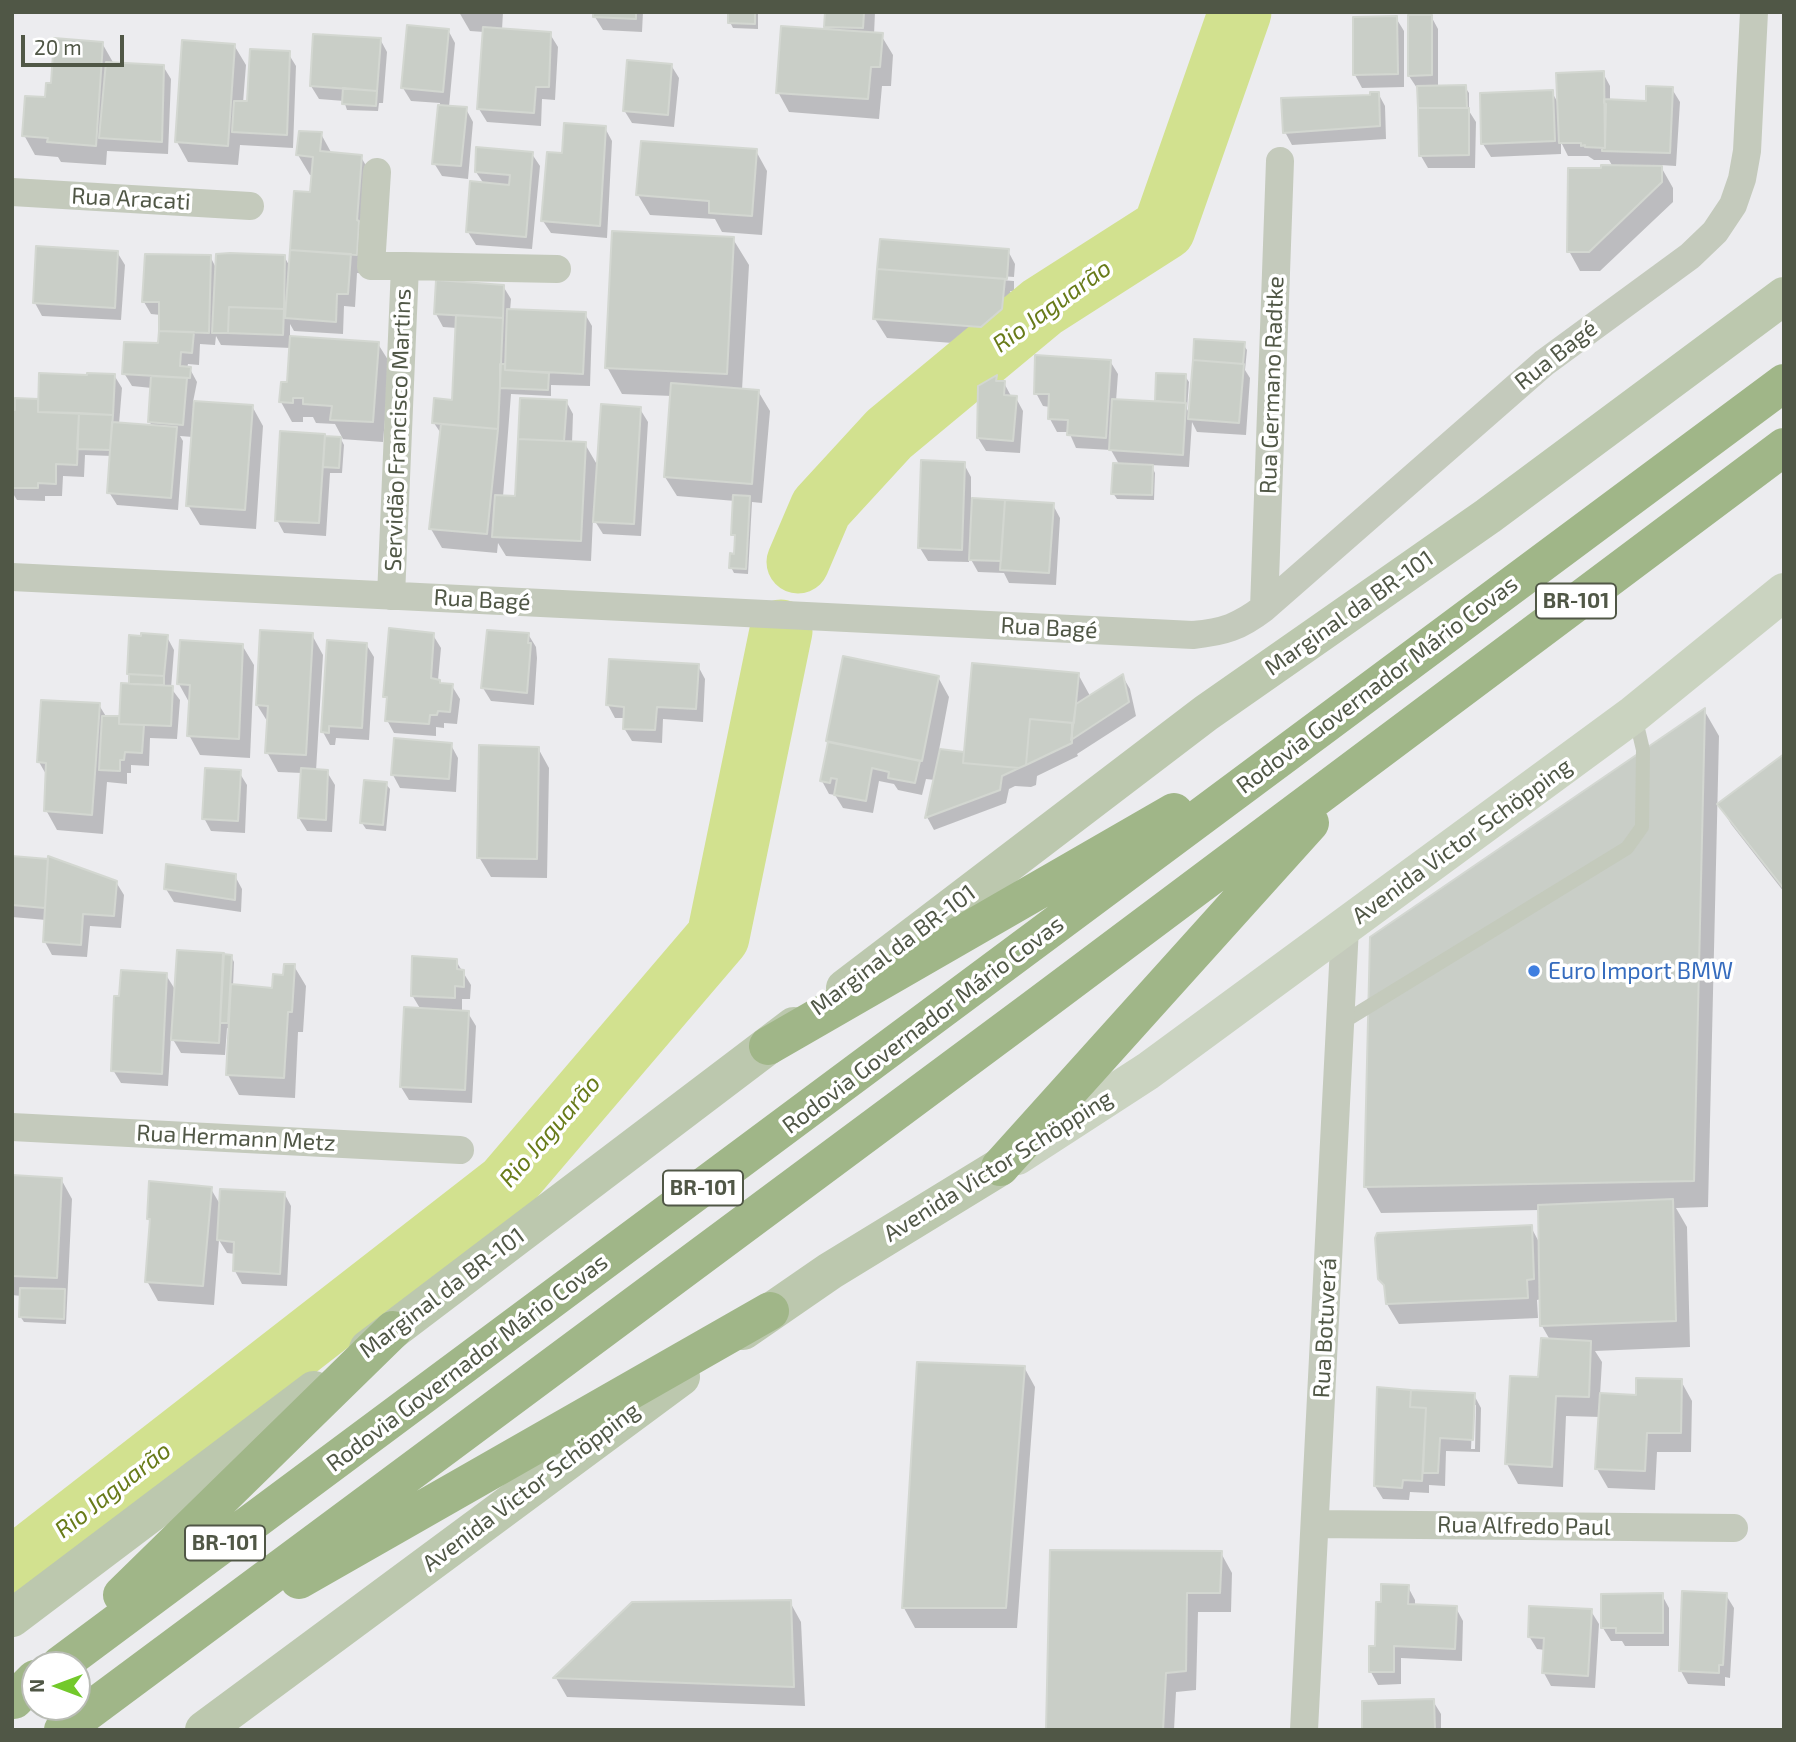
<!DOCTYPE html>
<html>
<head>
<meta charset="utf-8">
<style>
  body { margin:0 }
  #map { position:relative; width:1796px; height:1742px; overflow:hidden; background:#ececef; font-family:"Exo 2",sans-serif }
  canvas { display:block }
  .frame { position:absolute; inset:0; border:14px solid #505746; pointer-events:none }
  .north { position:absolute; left:21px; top:1651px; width:70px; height:70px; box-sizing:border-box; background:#fff; border:2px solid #b9bcb5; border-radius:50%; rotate:270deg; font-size:19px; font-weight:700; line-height:28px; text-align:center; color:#505746 }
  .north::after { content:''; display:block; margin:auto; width:24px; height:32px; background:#73c92b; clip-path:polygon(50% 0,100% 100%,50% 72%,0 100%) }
  .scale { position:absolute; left:21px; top:35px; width:103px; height:32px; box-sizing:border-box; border:4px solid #505746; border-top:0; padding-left:9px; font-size:21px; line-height:24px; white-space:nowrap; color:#505746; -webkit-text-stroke:5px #fff; paint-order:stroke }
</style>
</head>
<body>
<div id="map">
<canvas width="1796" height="1742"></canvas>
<div class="frame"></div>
<div class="north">N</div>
<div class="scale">20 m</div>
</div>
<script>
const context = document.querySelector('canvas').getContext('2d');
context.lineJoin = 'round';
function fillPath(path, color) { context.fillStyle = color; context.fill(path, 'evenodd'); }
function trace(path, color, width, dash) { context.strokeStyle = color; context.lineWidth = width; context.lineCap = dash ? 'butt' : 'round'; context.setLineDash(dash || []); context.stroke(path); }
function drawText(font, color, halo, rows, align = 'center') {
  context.font = font + ' "Exo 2",sans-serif'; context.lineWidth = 7; context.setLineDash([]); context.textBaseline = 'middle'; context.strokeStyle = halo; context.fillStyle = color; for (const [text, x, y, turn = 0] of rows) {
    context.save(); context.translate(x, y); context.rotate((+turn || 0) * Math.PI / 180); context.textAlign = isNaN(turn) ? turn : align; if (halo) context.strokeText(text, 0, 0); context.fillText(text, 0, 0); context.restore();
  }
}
const shadow = new Path2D(`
  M459,12h44l-1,18 48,4 8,13 -3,53 -13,-1 -1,27 -54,-4 -8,-13 5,-77 -14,-1z
  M595,12h48l-1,20 -39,-2 -8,-13z
  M730,12h28v17l-25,-1 -3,-6z
  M812,12h63l-1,23h7l12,20 -2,31h-9l-3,33 -90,-7 -11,-20 51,-61 -3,-5 1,-12z
  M1431,16l7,13v59l27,-1 4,6v18l7,11 -1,46h-47l-7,-12 -2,-68h-2l-8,-12z
  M1396,18l8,13v56l-42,1 -7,-13v-56z
  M448,30l7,13 -6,64 17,2 7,13 -5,57 -26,-3 -8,-13 6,-60 -29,-2 -8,-13z
  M380,39l7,13 -4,51h-4l-1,8 -31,-1 -3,-9 -25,-2 -8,-13z
  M102,43l12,21 49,2 8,13 -3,75 -61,-3 -1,14 -45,-3 -3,-5 -23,-2 -11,-20 23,-36 6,-14z
  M234,45l12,20 -3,38h5l40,-50 8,13 -3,82 -53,-3 -2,20 -50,-3 -11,-20z
  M671,65l8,13 -5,49 -42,-4 -8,-13z
  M1603,73l7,13v15l37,2 25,-14 8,13 -4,64 -16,-1 13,23v14l-73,69h-20l-11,-20 34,-81 10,-3 -4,-7h-15l-6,-4h-20l-7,-14v12l-70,3 -8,-13 69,-52 7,13z
  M1378,93l7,13 1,33 -94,6 -7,-13z
  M605,128l7,13 -5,97 -56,-5 -8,-12 20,-66z
  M321,134l11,20 29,3 11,19 -5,98 -10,-1 -2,34 -11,-1 -1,28 -49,-3 -4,-7v14l88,6 12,19 -7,79 -42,-3 3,6 -2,28h-12l-4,63 -42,-3 -7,-13 47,-84 19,3 -8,-15 -19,-1 -3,-6h-10v5h-11l-11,-20 8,-18 2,-36 -70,-3 -5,-9 -1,9 -15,-1 -1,21 -11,-1 -1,5h3l7,13 -4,20 59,4 11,20 -7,103 -56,-4 -12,-20 5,-68 -13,-1 3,5 -5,69 -61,-5 -8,-13 3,-36 -27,-1 -1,22 -21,-1 -1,20h-17v5l-28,-1 -5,-8v-80h4l1,-12 22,1 75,-26 8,13 -3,36 33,3 -2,-5 2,-34 -20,-2 -8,-13 36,-28 1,-30 -10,-1 -7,-12 66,-46 7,14 67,-14 6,11 22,-73 1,-19h-3l-12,-20z
  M756,151l11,20 -5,64 -40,-3 -7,-13 -65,-4 -12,-20z
  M532,154l8,12 -8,83 -56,-4 -8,-13 16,-48 -8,-12z
  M733,239l16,26 -7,125 16,1 12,20 -8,92 -10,-1 -4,72 -14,-1 -3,-6 4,-11 1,-15 -3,-7 2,-33 -58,-5 -12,-19 7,-81 -50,-2 -15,-27z
  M882,241l126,10 7,13 -1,13 -129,-9v3l129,10v10h-4l5,9 -2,29 -21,17 -105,-8 -12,-19z
  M117,252l8,13 -4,55 -79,-4 -7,-13z
  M503,286l8,13 -1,12 75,3 7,12 -2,60 -39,-1v11l-40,-2 -8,103 14,1 5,-99 44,2 7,13 -1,29 13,1 14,24 41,-59 8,13 -7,114 -38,-2 -10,-16 -2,43 -85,-5 -8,-13 -1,10 -55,-5 -11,-19 11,-94 -8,-12 20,-22 3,-73 -14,-1 -7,-13z
  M1243,344l4,6 -2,20 5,8 -4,57 -49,-3 -5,-10 -3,45 -38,-2 4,8 -1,27 -37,-1 -4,-6 7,-27 -9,-16 -35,-2 -7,-16h-12l-7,-13v-12l-7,-1 -7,-13 74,-32 8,13 -2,27 42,2 -2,-2 29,-25 4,6 -2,27 3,6z
  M996,378l3,5h5l7,13 5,2 7,13 -3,42 -34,-2 -8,-13z
  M964,464l7,13v22l82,6 7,13 -4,67 -47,-2 -5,-10 -26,-1 -9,-16v6l-41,-1 -8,-13z
  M488,632l40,2 8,13 1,11 -3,47 -43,-4 -8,-13z
  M312,635l11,20 -7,116 11,1 8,13 -3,47 -25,-1 -8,-13 3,-45 -24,-1 -11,-20 2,-28 -12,-19z
  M433,635l8,13 -3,32 3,5 11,1 8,13 -3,25 -13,-1v5l-8,-1v9l-42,-3 -7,-13 2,-17 -4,-7z
  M167,637l7,13 -3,38 9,12 -3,39 -27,-1 -1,28 -18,-1v8h-4v11l-20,-2 -4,52 -46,-4 -11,-20 1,-34 -8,-14 60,-57 8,13h14l9,-33 -1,-11z
  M366,644l8,13 -5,83 -33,-2 -1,7h-5l-7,-13z
  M242,645l12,20 -4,93 -50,-3 -11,-20 1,-31 -11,-20z
  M698,666l7,13 -2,43 -40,-3 -1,24 -30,-2 -8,-13 1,-10h-10l-7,-13z
  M1078,674l11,20v4l34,-21 7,12 6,27 -59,38 1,2 -41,20 -1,9 -5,2 -16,-1 -6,3 -3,14 -72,27 -7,-13 8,-37 -9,-1 -4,16 -24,-5 -4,-6 -15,-3 -6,32 -30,-5 -8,-13 -6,-1 -7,-13 6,-40 110,-64 11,20 -10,53 27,4z
  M1704,710l15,26 -11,471 -32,1 11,19 3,120 -95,4 7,11 -2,33 38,2 43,-16 11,20 -1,51h-34l-2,38 -47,-2 -11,-19 3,-52 -34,-1 -3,71 -45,-3 -11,-20 33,-85 10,-39 -8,-14 -1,-27 -4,1 1,18 -139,6 -12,-20 -1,-14 -7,-12 152,-51 9,17v-34l-159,3 -15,-26z
  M451,745l7,13 -2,34 -56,-4 -7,-13z
  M538,748l11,20 -2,110 -56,-1 -12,-20z
  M1784,757v135l-53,-68 -12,-20z
  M239,772l8,13 -2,48 -34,-2 -7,-13z
  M386,784l4,5 -4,42 -20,-2 -4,-6z
  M12,858l104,24 8,13 -3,33 -31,-2 -3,31 -35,-2 -7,-13 1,-22 -34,-3z
  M235,876l7,13 -1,23 -67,-10 -8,-13z
  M231,956l3,6 -1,24 40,3 21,-23 12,20 -3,46h-5l-3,66 -56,-3 -11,-20 2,-46 -3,-1 -2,27 -44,-2 -10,-17 -3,50 -47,-3 -8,-13 53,-95 10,16z
  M456,961l15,24 -1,14h-8v13l6,1 8,13 -4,77 -63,-3 -8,-13 20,-77 -9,-15z
  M12,1177l49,2 11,20 -6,125 -42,-2 -4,-6 1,-20 -9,-1z
  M211,1189l10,17 63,-13 7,13 -4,80 -45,-2 -7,-13v-17l-8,-1 -8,-13 -5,65 -56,-4 -11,-20 4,-57 -3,-5z
  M1024,1367l11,20 -18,241h-102l-11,-20z
  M1379,1389l95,6 7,13 -1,44 -34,-1 -1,35 -16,-1v8l-19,-1 -1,8 -26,-1 -8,-13zM1473,1405h3l-1,44h-4z
  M1221,1553l11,20 -1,39h-33l-2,78 -20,2 -2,38h-126z
  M1408,1587l7,13v6l41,2 7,13 -1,40 -61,-3v26l-23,1 -7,-13 6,-24z
  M1662,1595l7,13v38h-44l-3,-5h-11l-8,-13z
  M1726,1595l8,13 -4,70 -5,-1v9l-37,-2 -7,-13z
  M790,1602l11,20 4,84 -238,-9 -11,-19z
  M1591,1611l8,13 -4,64 -44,-2 -7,-13 1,-23 -8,-1 -8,-13z
  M1433,1701l8,13v16h-77z`);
const river = new Path2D(`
  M798,562l23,-54 68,-74 153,-127 122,-78 76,-217
  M12,1569l495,-385 211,-247 63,-306`);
const building = new Path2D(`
  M593,12h43v7l-43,-2z
  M728,12h27v12l-27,-1z
  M825,12h39l-1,16 -39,-1z
  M1408,15h24v60l-24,1z
  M1397,16l1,58 -45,1v-58z
  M407,25l42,4 -6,63 -42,-4z
  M781,26l102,7 -3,34h-9l-3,32 -92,-6z
  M483,27l68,5 -2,55h-13l-2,26 -57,-4z
  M313,34l68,4 -4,53 -67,-5z
  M54,38l49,4 -7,104 -49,-4 1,-4 -26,-2 3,-40 20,1 1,-14h5z
  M182,40l53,4 -7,102 -53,-4z
  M250,49l40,2 -3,84 -55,-3 2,-31h13z
  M627,60l45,4 -4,51 -45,-4z
  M106,62l58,3 -2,77 -63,-4z
  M1604,71l1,77 -20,-1v-2l-4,1v-3h-22l-3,-70z
  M1466,85l1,23h-49l-1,-22z
  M1646,86l27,1 -3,66 -68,-2v-3h3l1,-44 -2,-1v-4l42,2z
  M343,88l34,3 -1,15 -34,-2z
  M1553,90l2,51 -74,3 -1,-51z
  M1370,92h9l1,34 -97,7 -2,-35 89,-3z
  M438,105l29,2 -6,59 -29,-2z
  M1418,108h51v47l-50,1z
  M564,123l42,3 -6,100 -59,-5 6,-69 15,1z
  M299,131l23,1 -2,19 42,4 -5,65 2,1 -2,34 -67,-5 4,-59 16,1 3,-35 -17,-2z
  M641,141l116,8 -5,67 -43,-3v-12l-73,-6z
  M476,147l57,5 -7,85 -60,-5 4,-51 39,4 1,-10 -35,-3z
  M1601,165l61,1v16l-73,70h-22l1,-84h33z
  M612,231l122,6 -7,137 -122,-6z
  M880,239l129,10 -2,30 -130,-10z
  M36,246l82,5 -3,57 -82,-5z
  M290,250l61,4 -3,40h-11l-1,28 -51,-4z
  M230,253l55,2 -1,54 -55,-2 -1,26h-16l4,-79z
  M145,254l66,1 -2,78 -50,-2v-29h-17z
  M877,269l128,10 -3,30 -21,18 -108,-8z
  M436,280l68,5 -1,33 -69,-4z
  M229,307l55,2 -1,26 -55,-2z
  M507,309l79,3 -3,62 -78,-4z
  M456,315l47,3 -5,111 -66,-6 2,-25 18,2z
  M159,331l35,1 -2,21 -11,-1 -1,14 11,1 -1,11 -68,-4 2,-32 34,1z
  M290,336l89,6 -6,80 -43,-2 2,-14 -29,-2v-6h-10v5l-14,-1 2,-20h6z
  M1194,339l51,3 -2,22 -50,-4z
  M1035,355l76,5 -5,78 -39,-3 1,-15 -20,-1 1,-25h-15z
  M1193,360l51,4 -5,59 -51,-4z
  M500,364h5v6l44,3 -1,17 -48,-2z
  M39,373l48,2v-2l28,1 -2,41 -75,-3z
  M1156,373l30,1 -1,29 -30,-2z
  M997,375l-1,6h9l-1,14 13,1 -4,45 -36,-3 1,-52z
  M151,376l36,2 -4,47 -35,-3z
  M671,383l88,7 -7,94 -88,-7z
  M15,398l23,1v13l41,1 -2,52 -21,-1v20l-18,-1v5h-26v-78h3z
  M520,398l47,2 -3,41 -46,-2z
  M1112,399l74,4 -3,52 -74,-5z
  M194,401l59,4 -8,105 -59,-4z
  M601,404l40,3 -7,117 -41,-2z
  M79,413l34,2 -3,35 -33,-1z
  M112,422l65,5 -6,71 -64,-5z
  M441,424l57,5 -11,105 -58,-5z
  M280,431l45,3 -6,89 -44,-2z
  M325,436l16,1 -2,31 -16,-1z
  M518,439l68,3 -5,99 -89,-4 3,-42 20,1z
  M921,460l44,2 -3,88 -44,-2z
  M1113,463l40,2 -1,30 -41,-1z
  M733,495l17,1 -4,73 -17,-1 1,-15 4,1 1,-19h-4z
  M972,498l33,2 -4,61 -32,-1z
  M1005,500l49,3 -5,70 -49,-3z
  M389,628l45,5 -3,45 9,2v3l13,1 -3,28 -12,-1 -1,4h-7l-1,9 -44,-3 2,-24h-4z
  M260,630l53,3 -7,122 -41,-2 3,-47 -12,-1z
  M487,630l42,3 -1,10h3l-4,50 -46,-5z
  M141,633l27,2 -4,41 -37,-2 2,-39 12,1z
  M180,640l63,4 -4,95 -52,-3 3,-51 -13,-1z
  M327,640l40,3 -5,85 -33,-2v7l-8,-1z
  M843,656l96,20 -17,85 -96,-20z
  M609,659l90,5 -3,45 -39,-2 -2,23 -32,-1 1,-22 -18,-2z
  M972,663l107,10 -5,50 -44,-4 -4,46 -7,3 -56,-5z
  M129,674l35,2v9l-35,-1z
  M1123,674l6,28 -58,38 5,-36z
  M121,683l52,3 -2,40 -52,-2z
  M41,700l59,3 -8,112 -48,-4 2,-48 -9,-1z
  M1705,708l-11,473 -330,6 6,-250z
  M102,716h17v8l25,1 -2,28 -17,-1 -1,8h-4v11l-21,-1z
  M1030,719l42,4v20l-46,22z
  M394,738l58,5 -3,36 -58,-4z
  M828,742l92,19 -5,22 -27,-5 1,-6 -17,-4 -6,33 -32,-6 3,-16 -6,-1 -1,5 -10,-2z
  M479,745l60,2 -2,112 -60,-1z
  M940,749l24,3 -1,11 56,5 -17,8 -2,14 -75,28z
  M1784,754v135l-67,-85z
  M205,768l36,2 -3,51 -36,-2z
  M301,768l27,2 -2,50 -28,-2z
  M364,780l23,2 -4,43 -23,-2z
  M12,856l36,3 -3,49 -33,-3z
  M48,856l69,25 -3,35 -31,-2 -2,31 -38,-3z
  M166,864l70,10 -1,26 -71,-11z
  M177,950l47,3 -5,90 -48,-3z
  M223,954l9,1 -4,68h-8z
  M412,956l45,3v10l7,1v17l-9,-1v12l-44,-2z
  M284,964h11l-3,48h-4l-4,66 -58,-3 5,-91 41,4 1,-14 10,1z
  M121,970l46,3 -5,101 -51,-3 3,-75h5z
  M404,1007l65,4 -4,79 -65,-3z
  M12,1175l50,3 -5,100 -45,-2z
  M149,1181l63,6 -9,99 -58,-4 5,-63h-3z
  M220,1189l65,3 -5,82 -47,-3 1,-29 -17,-2z
  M1673,1199l3,122 -136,5 -2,-121z
  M1532,1225l2,54 -7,1 1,18 -142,6 -2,-19 -6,-6 -3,-41 2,-5z
  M20,1288l45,1 -1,30 -45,-2z
  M1541,1338l50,3 -2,56 -33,-1 -4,71 -47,-3 5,-88 28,1z
  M917,1362l108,4 -19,242h-104z
  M1636,1378l46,1 -1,54h-34l-2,38 -50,-2 5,-76 36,2z
  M1377,1387l34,3 -1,17 16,1 -4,73 -19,-1 -1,8 -28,-2z
  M1411,1390l64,3 -2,47 -33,-2 -2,35h-15l3,-65 -16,-1z
  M1050,1550l172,1 -2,42h-33l-1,78 -20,2 -3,57h-117z
  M1381,1584l28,1 -1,19 49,2 -2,43 -61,-3v26h-25v-26h6l1,-44h5z
  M1682,1591l45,2 -4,72h-4v8l-40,-2z
  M1663,1593v40h-47v-5h-15v-34z
  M791,1600l3,87 -241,-9 79,-76z
  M1529,1606l63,3 -4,67 -46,-3 2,-35 -16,-1z
  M1434,1699l1,31h-73v-29z`);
const lane = new Path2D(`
  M1340,1024l287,-176 15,-21 1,-77 -8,-34`);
const street = new Path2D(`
  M377,172l-6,94h34l-14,330
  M12,192l238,14
  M405,266l152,3
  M12,577l1181,58c31,-3 46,-8 71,-27l280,-245 146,-107 25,-24 18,-27 9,-26 5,-28 7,-139
  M1264,608l16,-447
  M12,1127l448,23
  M1315,1524l419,4
  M1304,1730l41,-803`);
const secondary = new Path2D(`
  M1017,1156l131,-85 486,-357 150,-122`);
const primary = new Path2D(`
  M845,988l361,-275 282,-197 296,-220
  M743,1331l87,-60 170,-104
  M368,1349l426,-323
  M12,1618l302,-228
  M204,1730l477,-353`);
const highway = new Path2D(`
  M768,1046l406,-234
  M1000,1167l310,-344
  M299,1580l471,-269
  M122,1595l271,-265
  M60,1665l1724,-1282
  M14,1700l21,-21
  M63,1730l972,-722 749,-561`);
const markers = [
  [1534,971,7,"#3f7fe0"]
];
const shields = [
  [1576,601,80],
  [703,1188,80],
  [225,1543,80]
];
const shieldNames = [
  ["BR-101",1576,601],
  ["BR-101",703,1188],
  ["BR-101",225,1543]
];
const streetNames = [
  ["Rua Aracati",131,199,3],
  ["Rua Bagé",1556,355,-38],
  ["Rua Germano Radtke",1272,385,-88],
  ["Servidão Francisco Martins",398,430,-88],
  ["Rua Bagé",482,600,3],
  ["Marginal da BR-101",1349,613,-35],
  ["Rua Bagé",1049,628,3],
  ["Rodovia Governador Mário Covas",1377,685,-37],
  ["Avenida Victor Schöpping",1462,841,-36],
  ["Marginal da BR-101",893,950,-37],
  ["Rodovia Governador Mário Covas",923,1025,-37],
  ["Rua Hermann Metz",236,1138,3],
  ["Avenida Victor Schöpping",998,1166,-32],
  ["Marginal da BR-101",442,1293,-37],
  ["Rua Botuverá",1325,1328,-87],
  ["Rodovia Governador Mário Covas",467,1363,-37],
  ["Avenida Victor Schöpping",531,1487,-37],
  ["Rua Alfredo Paul",1524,1526,1]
];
const shopNames = [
  ["Euro Import BMW",1548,971]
];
const waterNames = [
  ["Rio Jaguarão",1052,306,-36],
  ["Rio Jaguarão",550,1131,-49],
  ["Rio Jaguarão",113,1490,-38]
];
fillPath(shadow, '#0003');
trace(river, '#d2e18f', 63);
fillPath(building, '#c9cec7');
trace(building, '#d3d7d1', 2);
trace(lane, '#c4cabc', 14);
trace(street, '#c4cabc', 28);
trace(secondary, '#cad3c0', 38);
trace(primary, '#bcc8ae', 38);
trace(highway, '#a0b688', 38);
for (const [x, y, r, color] of markers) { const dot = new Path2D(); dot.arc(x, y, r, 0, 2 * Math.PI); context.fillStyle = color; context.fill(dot); trace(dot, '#fff', 2.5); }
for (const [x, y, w] of shields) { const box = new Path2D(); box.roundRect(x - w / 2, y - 17.5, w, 35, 5); context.fillStyle = '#fff'; context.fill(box); trace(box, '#505746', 2); }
drawText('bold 21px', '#505746', null, shieldNames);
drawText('23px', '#505746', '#fff', streetNames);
drawText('23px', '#366cbe', '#fff', shopNames, 'left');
drawText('italic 24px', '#687b19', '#fff', waterNames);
</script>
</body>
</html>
